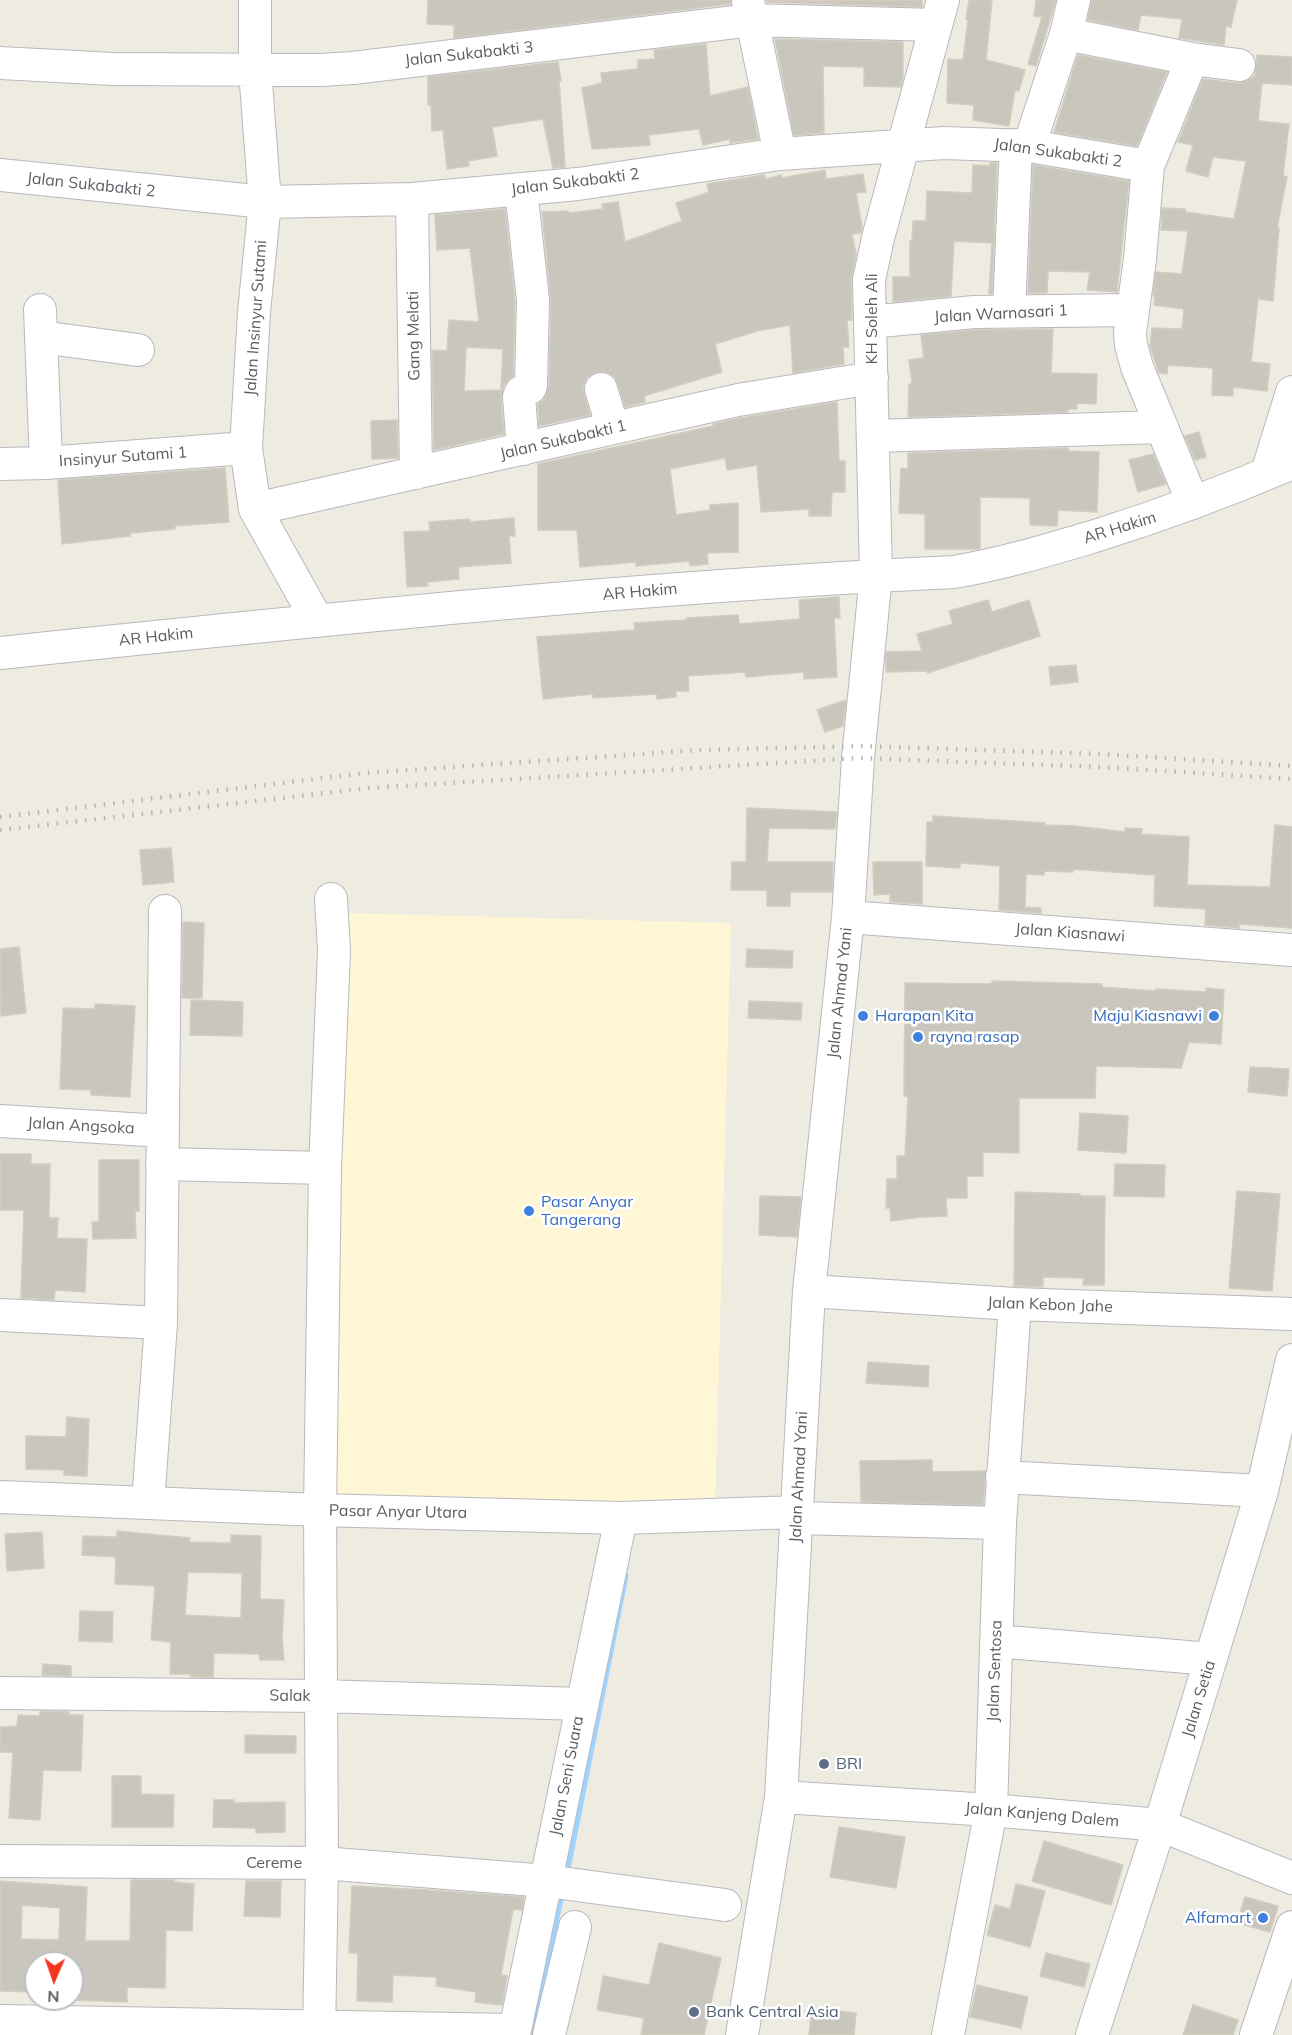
<!DOCTYPE html>
<html>
<head>
<meta charset="utf-8">
<style>
  body { margin:0 }
  #map { position:relative; width:1292px; height:2035px; overflow:hidden; background:#eeebe1; font-family:Mulish,sans-serif }
  canvas { display:block }
  .north { position:absolute; left:24px; top:1951px; width:60px; height:60px; box-sizing:border-box; background:#fff; border:2px solid #bdbfc1; border-radius:50%; rotate:182deg; font-size:16px; font-weight:700; line-height:24px; text-align:center; color:#5a5e63 }
  .north::after { content:''; display:block; margin:auto; width:21px; height:27px; background:#f5361f; clip-path:polygon(50% 0,100% 100%,50% 72%,0 100%) }
</style>
</head>
<body>
<div id="map">
<canvas width="1292" height="2035"></canvas>
<div class="north">N</div>
</div>
<script>
const context = document.querySelector('canvas').getContext('2d');
context.lineJoin = 'round';
function fillPath(path, color) { context.fillStyle = color; context.fill(path, 'evenodd'); }
function trace(path, color, width, dash) { context.strokeStyle = color; context.lineWidth = width; context.lineCap = dash ? 'butt' : 'round'; context.setLineDash(dash || []); context.stroke(path); }
function drawText(font, color, halo, rows, align = 'center') {
  context.font = font + ' Mulish,sans-serif'; context.lineWidth = 5; context.setLineDash([]); context.textBaseline = 'middle'; context.strokeStyle = halo; context.fillStyle = color; for (const [text, x, y, turn = 0] of rows) {
    context.save(); context.translate(x, y); context.rotate((+turn || 0) * Math.PI / 180); context.textAlign = isNaN(turn) ? turn : align; if (halo) context.strokeText(text, 0, 0); context.fillText(text, 0, 0); context.restore();
  }
}
const commercial = new Path2D(`
  M343,913l388,10 -16,587 -388,-11z`);
const stream = new Path2D(`
  M566,1874l59,-298
  M530,2035l32,-144`);
const building = new Path2D(`
  M428,0h303l-1,4 -276,34v-13l-27,-1z
  M766,0l47,1 109,-1v7l-155,-5z
  M969,0h23l-6,60 39,10 -6,21 -4,-1 -6,36 -36,-6 1,-15 -27,-2 1,-44 15,1 5,-40 -2,-1z
  M1036,0h20l-20,66 -8,-2 14,-47 -8,-1z
  M1091,0h146l-6,27 -5,-1 -2,19 -45,-7 3,-19 -41,-4 -3,15 -50,-10z
  M775,39l128,3v36l-2,9 -37,-1v-19l-41,-1 1,67 -30,2z
  M706,44l4,52 38,-9 10,52 -28,4v-4l-27,6 -4,-16 -50,6 1,10 -58,4 -10,-61 20,-5 -1,-10 37,-4v-9l17,-1 -1,-9z
  M1078,55l89,17 -30,74 -83,-14z
  M1257,55l35,2v28l-30,-2 -4,38 31,3 -6,52 4,1 -10,51h2l-6,73 -15,-2 -7,63 19,2 -3,27 -34,-4v9l-21,-1 1,-27 -45,-3 -1,9 -8,-1 -9,-27 2,-18 30,1 2,-20 -30,-4 1,-9h-2l3,-24 26,2 6,-43 -27,-1 1,-22 23,1v3l49,7 12,-58 -33,-4 -5,20 -22,-6 7,-26 -15,-3 25,-63 34,4 9,-2 9,-5z
  M558,62l3,19h-2l6,86 -12,1 -10,-49 -51,8 5,29 -29,5 1,5 -22,3 -4,-39 -11,1 -1,-26h-3v-28z
  M990,163h7l-5,131h-3l3,-51 -38,-2 -3,55 -58,6v-25h17v-36h2l1,-20h13l1,-30 45,2 1,-28 17,1z
  M1033,165l96,16 -12,111 -30,-2 3,-18 -42,-1 -1,22h-19z
  M825,170l1,9 37,-5 3,18 -10,1 6,34 -1,6 -9,1 4,20 -5,26 1,40h-5l2,27h-6l1,17 -51,9 -3,-48 -33,6 -42,13 7,28 -78,24 1,6 -20,5 -7,-23 -4,-8 -8,-4h-11l-8,5 -4,9 1,8 6,21 -51,11 -1,-22 6,-4 5,-15 2,-85 -9,-88 26,-1v2l35,-4 -1,-5 16,-2 7,40 57,-21 -6,-18 33,-11 -2,-8 57,-9 1,4 16,-4 1,3z
  M505,209l10,92 -2,75 -9,9 -3,13 3,36 -70,16 -2,-100 15,1 2,-31 30,2 -9,-74 -33,2 -2,-35zM466,347l37,2 -2,41 -37,1z
  M1053,329l-2,44 46,1 -1,30 -19,-1v6h-9v3l-160,5 1,-33h3l-3,-24 15,-2 -3,-23 54,-5z
  M837,402l2,59h6v31h-13l-1,24h-22v-7l-48,3 -4,-47 -30,5 -2,-12 -55,11 6,46 34,-5v-5l28,-2v49l-31,1 1,11 -18,2 -1,-5 -53,5v-4l-56,5 -3,-37h-39v-66l175,-38v-2l28,-6z
  M397,420l1,38 -26,1 -1,-38z
  M1199,432l7,25 -11,3 -10,-24z
  M1068,448v3l31,1 -2,60 -39,-2 -1,16 -27,-1v-27l-50,-1v52h-55v-35l-26,-1 2,-45 7,1v-16z
  M1153,454l13,30 -28,8 -9,-32z
  M225,468l4,54 -54,4v3l-45,4v3l-68,8 -4,-64z
  M514,518l1,18h-6l2,27 -53,4 1,12 -32,3 1,4 -21,1 -3,-55 26,-1 -1,-9 41,-3v3z
  M839,597l1,21h-6l3,59 -33,2v-7l-58,5 -1,-5 -57,4 1,15h-13v6l-19,2v-5l-64,4v-4l-50,5 -6,-62 98,-7 -1,-7 52,-3v-2l52,-3 1,9 61,-5 -1,-19z
  M988,600l4,12 37,-12 11,36 -112,37 -1,-2 -41,1v-20l36,-1 -5,-17 36,-10 -4,-13z
  M1076,665l2,17 -27,3 -2,-18z
  M846,700l-3,26 -18,6 -8,-22z
  M747,808l90,4 -2,17 -66,-1 -2,34h66l-1,30h-42v14h-23v-16h-36l1,-28h14z
  M933,816l112,7v2l29,1 51,6v-4l17,1 -1,5 48,3 -2,48 83,2 5,-62 17,2v101l-53,-4v4l-34,-3 1,-16 -52,-3 1,-31 -82,-6v3l-29,-1v4l-18,-1 -1,33 16,1v5l-42,-3 1,-44 -40,-3v5l-34,-2 1,-44h6z
  M171,848l3,34 -31,3 -3,-35z
  M873,862h49v42l-32,-2v-8l-16,1z
  M183,922l21,1 -2,75h-20z
  M19,947l7,66 -25,3 -1,-67z
  M747,949l46,2 -1,17 -46,-1z
  M992,981l110,3v3l53,4v-2l51,3v-4l18,2 -3,54 -32,-2 -8,26 -85,-2 -1,32h-76v55l-36,-1v24h-16v22h-21l1,18 -25,1 -31,4 -1,-13h-4l1,-29h10v-23h8l3,-60h-4l1,-113 87,1z
  M191,1000l52,2 -1,34 -52,-1z
  M749,1001l53,2 -1,17 -53,-2z
  M95,1004l40,2 -5,91 -39,-2v-5l-31,-1 3,-81 32,1z
  M1250,1067l39,2 -2,27 -39,-4z
  M1080,1113l48,3 -2,37 -48,-3z
  M0,1154h31v10h19l-1,54h9l-1,20 30,1 -2,53 -30,-2 -1,10 -33,-2 3,-88h-24z
  M99,1160h40v51h-4l1,27 -43,1 -1,-17h7z
  M1115,1164l50,1 -1,32 -50,-1z
  M1237,1191l43,3 -8,97 -43,-3z
  M1015,1192l65,2v2h25l-1,89h-21l1,-7 -41,-1v10l-29,-1z
  M760,1196l41,1 -4,40 -38,-2z
  M868,1362l61,4 -1,21 -62,-4z
  M67,1417l22,2 -2,57 -23,-1v-5l-38,-1v-33l40,1z
  M932,1460v12l54,-1 -3,34 -122,-3 -1,-41z
  M117,1531l73,7 -1,4 42,1v-8l30,1 -1,63 24,1 -2,38 2,22h-24l-1,-6 -45,-1 -1,24h-23l1,-3h-21l1,-32 -20,-2 4,-54 -40,-2 1,-27 -34,-2 1,-19 34,1zM188,1572l54,1 -1,45 -56,-3z
  M42,1532l2,36 -37,3 -2,-37z
  M80,1611l33,1 -1,30 -33,-1z
  M43,1664l28,2v10l-29,-1z
  M40,1711l29,1v3h14l-2,56 -38,-1 -3,50 -31,-2 4,-66h-13v-25l17,-1 1,-11 22,1z
  M245,1735l51,1v17h-51z
  M112,1776h29v18l33,1 -1,32h-61z
  M214,1800h20v3l51,-1v30l-29,1v-5l-43,-1z
  M839,1827l66,10 -9,51 -66,-11z
  M1044,1841l79,24 -12,40 -79,-24z
  M131,1880h43v2l20,2 -2,47 -26,-1 -1,58 -38,-1v15l-55,-2v-37h-36v29l-36,-1v-110l87,6 -2,54h45zM22,1905l38,3 -1,32 -38,-1z
  M246,1881h35l-1,36 -36,-1z
  M1016,1884l29,7 -15,56 -43,-12 8,-30 15,4z
  M352,1886l76,4 96,7 -2,13 -9,-1 -12,66 6,1 -5,29 -27,-3 1,-10 -40,-6 1,-9 -44,-2 -1,27 -35,-1 1,-48h-9z
  M1245,1897l33,9 -8,26 -33,-9z
  M659,1943l62,15 -17,77h-63l3,-17 -47,-8 6,-34 46,9z
  M1046,1953l44,11 -6,23 -44,-11z
  M977,1985l51,12 -7,31 -51,-11z
  M1193,2005l45,15 -5,15h-50z
  M812,2008l44,5 -2,22h-45z`);
const minor = new Path2D(`
  M255,0v70l10,132 -11,110 -8,136 9,61 62,111
  M748,1l32,153
  M1066,34l126,25 47,6
  M1192,59l-44,107 -8,93 -10,73 1,13 6,22 56,136
  M0,63l113,6 208,1 32,-2 399,-48 184,5
  M1029,146l37,-112 8,-34
  M0,175l265,27 147,-3 166,-15 202,-30 164,-11 85,3 119,20
  M521,189l12,111 -2,85 -1,3 -9,4 -2,5 4,52
  M412,199l4,274
  M40,310l6,153
  M1009,311l7,-166
  M870,322l104,-10 158,-2
  M41,337l97,13
  M601,389l12,39
  M873,436l289,-9
  M0,464l46,-1 200,-15
  M1267,473l25,-81
  M255,509l483,-109 134,-22
  M0,653c317,-33 635,-66 954,-81 48,-8 94,-22 141,-36 67,-21 132,-45 197,-73
  M848,917l444,33
  M0,1121l163,10
  M162,1164l163,4
  M809,1291l206,13 277,10
  M0,1315l161,8
  M1002,1477l260,14
  M0,1497l320,13 301,8 176,-6
  M148,1503l13,-180 4,-412
  M797,1518l203,5
  M996,1641l215,18
  M0,1693l321,3 260,8
  M781,1797l210,13 169,15 132,53
  M0,1861l322,2 225,18 178,24
  M0,2021l515,9
  M319,2035l3,-172 -2,-353 5,-342 9,-217 -3,-52
  M514,2035l107,-517
  M549,2035l26,-108
  M742,2035l39,-238 28,-506 39,-374 10,-159 18,-183 -7,-295 9,-42 65,-238
  M948,2035l43,-225 9,-287 15,-219
  M1092,2035l68,-210 102,-334 30,-131
  M1256,2035l36,-108`);
const rail = new Path2D(`
  M0,817l365,-44 334,-23 161,-4 241,8 191,12
  M0,830l370,-42 488,-30 243,9 191,12`);
const markers = [
  [863,1016,6,"#3f7fe0"],
  [1214,1016,6,"#3f7fe0"],
  [918,1037,6,"#3f7fe0"],
  [529,1211,6,"#3f7fe0"],
  [824,1764,6,"#5c6f8a"],
  [1263,1918,6,"#3f7fe0"],
  [694,2012,6,"#5c6f8a"]
];
const streetNames = [
  ["Jalan Sukabakti 3",469,54,-6],
  ["Jalan Sukabakti 2",1058,153,8],
  ["Jalan Sukabakti 2",575,182,-7],
  ["Jalan Sukabakti 2",91,185,6],
  ["Jalan Warnasari 1",1001,314,-3],
  ["Jalan Insinyur Sutami",256,318,-86],
  ["KH Soleh Ali",872,319,-90],
  ["Gang Melati",414,336,-91],
  ["Jalan Sukabakti 1",563,440,-13],
  ["Insinyur Sutami 1",123,457,-4],
  ["AR Hakim",1120,528,-17],
  ["AR Hakim",640,592,-5],
  ["AR Hakim",156,637,-6],
  ["Jalan Kiasnawi",1070,933,4],
  ["Jalan Ahmad Yani",840,993,-84],
  ["Jalan Angsoka",81,1126,3],
  ["Jalan Kebon Jahe",1050,1305,2],
  ["Jalan Ahmad Yani",799,1477,-87],
  ["Pasar Anyar Utara",398,1512,1],
  ["Jalan Sentosa",995,1671,-88],
  ["Salak",290,1696,1],
  ["Jalan Setia",1199,1699,-73],
  ["Jalan Seni Suara",567,1776,-79],
  ["Jalan Kanjeng Dalem",1042,1815,5],
  ["Cereme",274,1863]
];
const shopNames = [
  ["Harapan Kita",875,1016],
  ["Maju Kiasnawi",1202,1016,"right"],
  ["rayna rasap",930,1037],
  ["Pasar Anyar",541,1202],
  ["Tangerang",541,1220],
  ["Alfamart",1251,1918,"right"]
];
const serviceNames = [
  ["BRI",836,1764],
  ["Bank Central Asia",706,2012]
];
fillPath(commercial, '#fff6d5');
trace(stream, '#a0d3ff', 7);
fillPath(building, '#c9c6be');
trace(building, '#d3cdbf', 1.5);
trace(minor, '#b7b9bf', 34);
trace(minor, '#fff', 32);
trace(rail, '#b3b4b4', 4.5, [1.5, 8]);
for (const [x, y, r, color] of markers) { const dot = new Path2D(); dot.arc(x, y, r, 0, 2 * Math.PI); context.fillStyle = color; context.fill(dot); trace(dot, '#fff', 2); }
drawText('16px', '#5a5e63', '#fff', streetNames);
drawText('16px', '#366cbe', '#fff', shopNames, 'left');
drawText('16px', '#4e5e75', '#fff', serviceNames, 'left');
</script>
</body>
</html>
